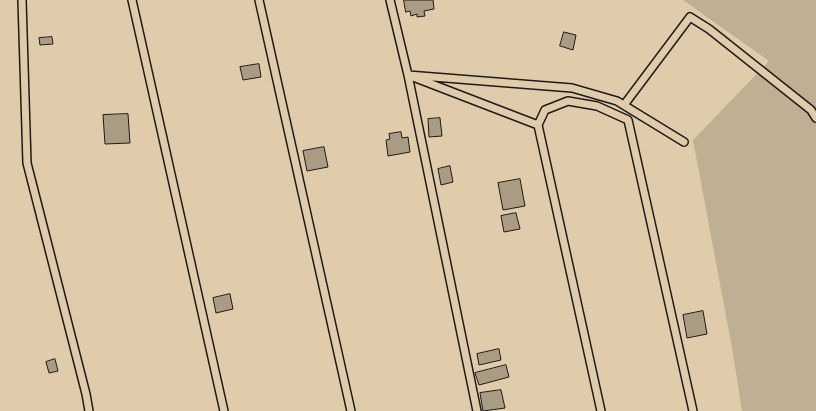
<!DOCTYPE html>
<html>
<head>
<meta charset="utf-8">
<style>
  body { margin:0 }
  canvas { display:block; background:#e0ccab }
</style>
</head>
<body>
<canvas width="816" height="411"></canvas>
<script>
const context = document.querySelector('canvas').getContext('2d');
context.lineJoin = 'round';
function fillPath(path, color) { context.fillStyle = color; context.fill(path, 'evenodd'); }
function trace(path, color, width, dash) { context.strokeStyle = color; context.lineWidth = width; context.lineCap = dash ? 'butt' : 'round'; context.setLineDash(dash || []); context.stroke(path); }
const green = new Path2D(`
  M683,0h133v411h-74l-10,-63 -39,-208 76,-79z`);
const building = new Path2D(`
  M404,0h29l1,9 -10,2 1,5 -8,1v-3l-6,2 -1,-5 -4,1z
  M564,32l12,3 -3,15 -13,-4z
  M52,37l1,7 -13,1 -1,-7z
  M259,64l2,13 -18,3 -3,-13z
  M128,114l2,29 -25,1 -2,-29z
  M440,118l2,18 -13,1 -1,-18z
  M401,132l1,6 6,-1 2,15 -22,4 -2,-16 4,-1 -1,-5z
  M324,147l4,20 -21,4 -4,-20z
  M450,166l3,16 -12,3 -3,-16z
  M520,179l5,27 -22,4 -5,-27z
  M516,213l4,16 -16,3 -3,-16z
  M230,294l3,15 -17,4 -3,-15z
  M703,311l4,23 -20,4 -4,-23z
  M499,349l2,11 -22,5 -2,-11z
  M55,359l3,12 -9,2 -3,-11z
  M506,365l3,12 -30,8 -4,-12z
  M501,390l4,18 -22,3 -3,-18z`);
const service = new Path2D(`
  M22,0l5,163 59,231 3,17
  M132,0l92,411
  M259,0l92,411
  M390,0l18,75 164,13 45,13 67,41
  M624,105l66,-88 19,12 102,81 5,8
  M477,411l-69,-336 130,50
  M601,411l-63,-286 7,-15 23,-9 29,5 31,14 65,291`);
fillPath(green, '#c0b093');
fillPath(building, '#aa9b83');
trace(building, '#1c1c1c', 1);
trace(service, '#1c1c1c', 10);
trace(service, '#e0ccab', 7);
</script>
</body>
</html>
